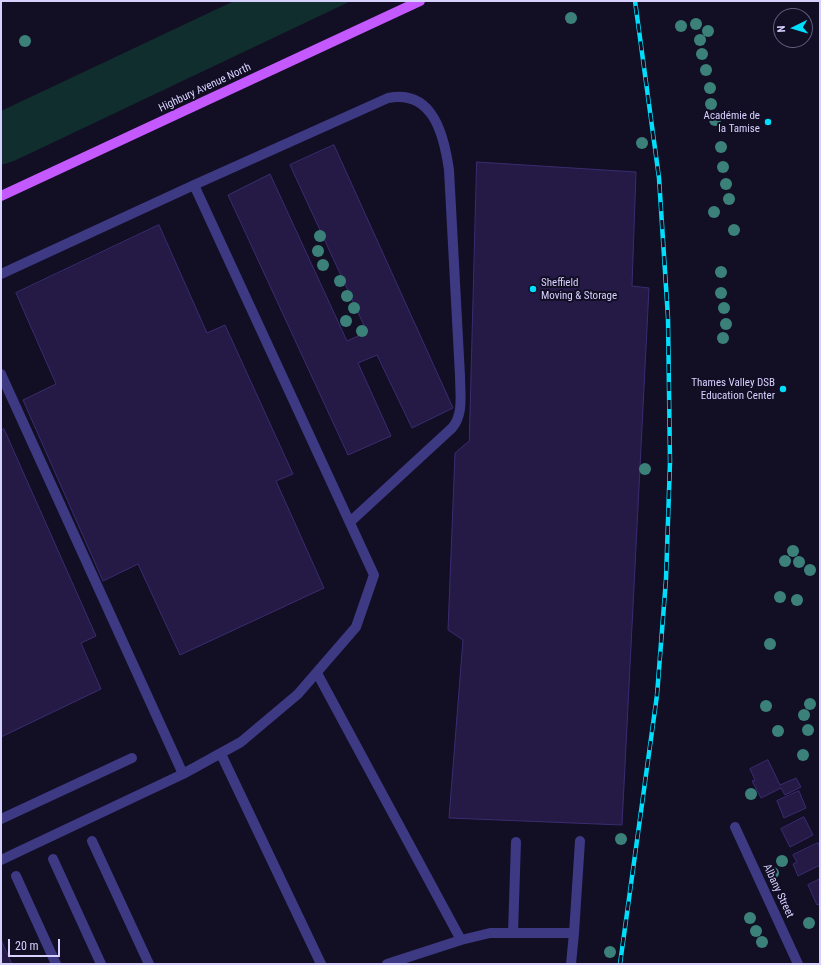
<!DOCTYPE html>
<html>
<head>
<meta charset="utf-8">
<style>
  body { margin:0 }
  #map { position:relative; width:821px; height:965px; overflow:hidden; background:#120e24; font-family:"Roboto Condensed",sans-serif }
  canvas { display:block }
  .frame { position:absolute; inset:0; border:2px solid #d7d1ff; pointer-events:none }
  .north { position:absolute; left:773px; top:8px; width:40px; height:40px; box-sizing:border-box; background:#120e24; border:1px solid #615c7c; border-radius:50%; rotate:265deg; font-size:11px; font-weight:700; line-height:16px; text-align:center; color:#d7d1ff }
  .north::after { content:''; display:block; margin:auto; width:14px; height:18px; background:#00defc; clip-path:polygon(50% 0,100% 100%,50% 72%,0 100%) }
  .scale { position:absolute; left:8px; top:939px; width:52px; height:18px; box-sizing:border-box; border:2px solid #d7d1ff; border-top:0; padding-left:5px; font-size:12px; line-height:14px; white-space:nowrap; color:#d7d1ff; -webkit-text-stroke:3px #120e24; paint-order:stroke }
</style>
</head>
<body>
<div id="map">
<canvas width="821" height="965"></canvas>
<div class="frame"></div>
<div class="north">N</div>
<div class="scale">20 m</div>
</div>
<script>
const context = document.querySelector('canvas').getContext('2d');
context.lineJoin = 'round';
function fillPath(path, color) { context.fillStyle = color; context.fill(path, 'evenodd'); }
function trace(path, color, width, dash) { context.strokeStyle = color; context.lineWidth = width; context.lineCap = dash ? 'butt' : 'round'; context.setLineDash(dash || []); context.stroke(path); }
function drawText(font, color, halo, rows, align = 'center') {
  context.font = font + ' "Roboto Condensed",sans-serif'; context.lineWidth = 4; context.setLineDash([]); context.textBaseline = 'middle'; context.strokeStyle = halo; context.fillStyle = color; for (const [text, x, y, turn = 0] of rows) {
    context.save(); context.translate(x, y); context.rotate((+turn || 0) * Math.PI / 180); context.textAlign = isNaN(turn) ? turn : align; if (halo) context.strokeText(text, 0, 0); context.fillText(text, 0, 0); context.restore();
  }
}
const green = new Path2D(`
  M234,1h117l-337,160 -13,4v-54z`);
const building = new Path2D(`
  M334,145l119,263 -41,20 -35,-73 -19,8 33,73 -43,19 -120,-260 42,-21 77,167 20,-9 -77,-167z
  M477,162l159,10 -4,114 17,2 -27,537 -173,-7 14,-178 -15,-10 7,-177 14,-12z
  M159,225l48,108 18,-8 68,149 -17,7 48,107 -144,67 -42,-91 -35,17 -80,-181 33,-16 -40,-91z
  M4,429l92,207 -15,7 20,46 -100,48v-306z
  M768,760l12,25 16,-7 5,9 -16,8 -4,-7 -20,10 -9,-17 3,-1 -5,-11z
  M799,791l7,17 -22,10 -7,-17z
  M804,817l9,18 -23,12 -9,-18z
  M818,843l2,4v18l-22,11 -5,-12 4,-2 -4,-7z
  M820,879v25l-3,1 -9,-20z
  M1,940l11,24h-11z`);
const minor = new Path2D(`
  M194,185l194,-87c45,-9 56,37 61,72l11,206c0,18 4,38 -8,52l-102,94
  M1,274l193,-89 180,390 -18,52 -58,67 -57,48 -58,32 -182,86
  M1,374l182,400
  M317,673l144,267 -74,24
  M221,754l100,210
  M1,819l131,-61
  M735,827l63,137
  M92,841l57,123
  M53,859l48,105
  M16,876l40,88
  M513,933l3,-91
  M574,933l6,-92
  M461,940l29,-7h84l-3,31`);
const major = new Path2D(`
  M1,196l419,-195`);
const rail = new Path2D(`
  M620,964l37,-269 9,-116 4,-117 -2,-144 -9,-140 -24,-177`);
const trees = [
  [571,18],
  [696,24],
  [681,26],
  [708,31],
  [700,40],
  [25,41],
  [702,54],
  [706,70],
  [710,88],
  [711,104],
  [715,120],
  [642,143],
  [721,147],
  [723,167],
  [726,184],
  [729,199],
  [714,212],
  [734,230],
  [320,236],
  [318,251],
  [323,265],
  [721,272],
  [340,281],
  [721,293],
  [347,296],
  [354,308],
  [724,308],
  [346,321],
  [726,324],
  [362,331],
  [723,338],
  [645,469],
  [793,551],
  [785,561],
  [799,562],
  [810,570],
  [780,597],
  [797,600],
  [770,644],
  [810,704],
  [766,706],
  [804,715],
  [808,730],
  [778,731],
  [803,755],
  [751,794],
  [621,839],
  [782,861],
  [773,873],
  [750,918],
  [809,923],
  [756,931],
  [762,942],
  [610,952]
];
const markers = [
  [768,122,4,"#00defc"],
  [533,289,4,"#00defc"],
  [783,389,4,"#00defc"]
];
const streetNames = [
  ["Highbury Avenue North",205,88,-25],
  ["Albany Street",778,891,65]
];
const poiNames = [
  ["Académie de",760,116],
  ["la Tamise",760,129],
  ["Sheffield",541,283,"left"],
  ["Moving & Storage",541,296,"left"],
  ["Thames Valley DSB",775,383],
  ["Education Center",775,396]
];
fillPath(green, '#112e2e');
fillPath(building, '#241a45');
trace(building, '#3b2c71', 1);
trace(minor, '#3d3983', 10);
trace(major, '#c459ff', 10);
trace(rail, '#00defc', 4.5);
trace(rail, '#120e24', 3, [9]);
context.fillStyle = '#3b817a';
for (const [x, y] of trees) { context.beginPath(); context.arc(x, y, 6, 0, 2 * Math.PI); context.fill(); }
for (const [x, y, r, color] of markers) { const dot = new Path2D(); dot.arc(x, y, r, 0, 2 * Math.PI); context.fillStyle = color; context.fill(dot); trace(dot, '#120e24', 1.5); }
drawText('11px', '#d7d1ff', '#120e24', streetNames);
drawText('11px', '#d7d1ff', '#120e24', poiNames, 'right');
</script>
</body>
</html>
